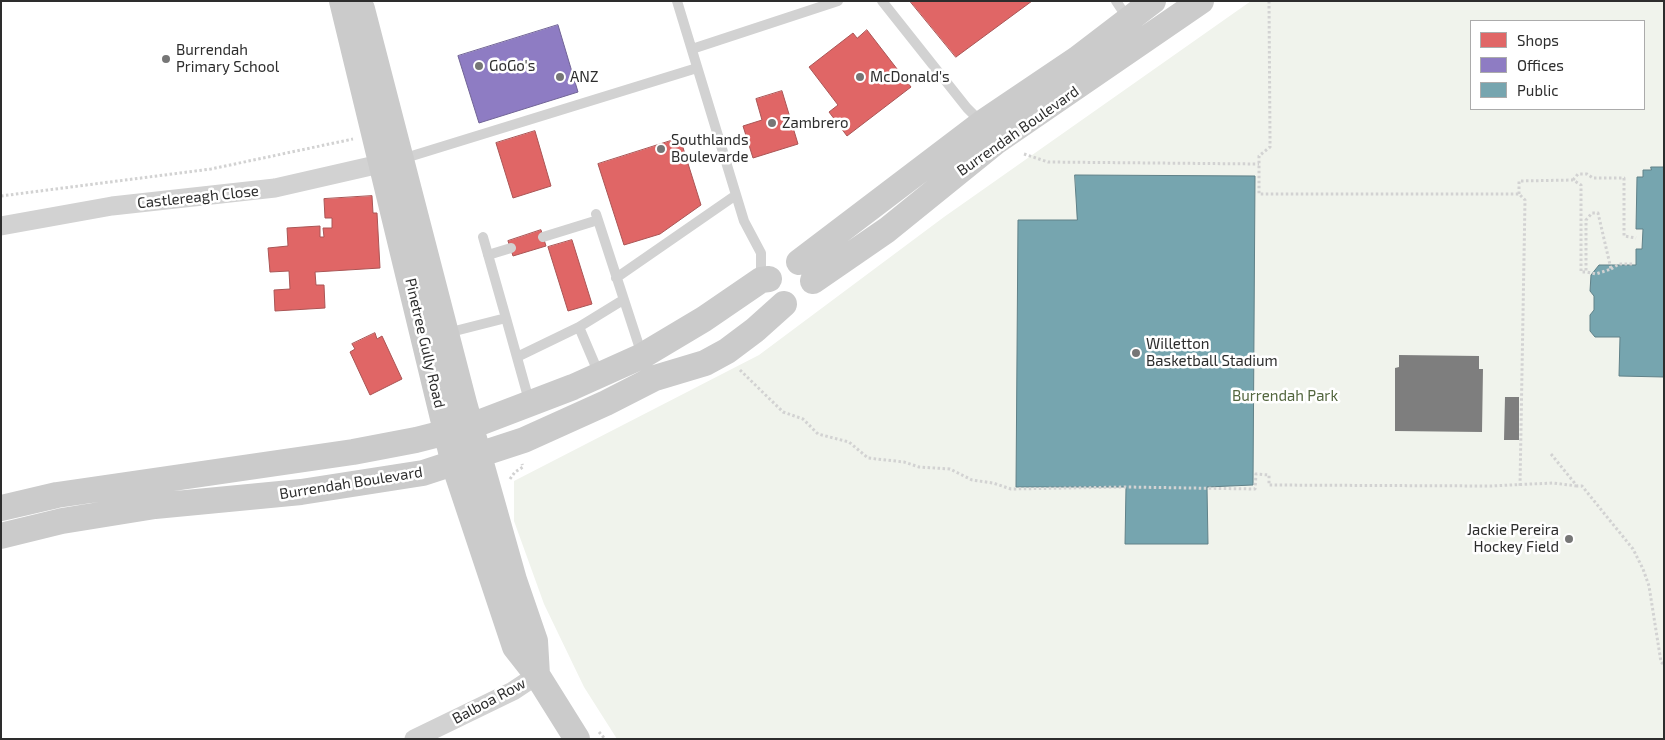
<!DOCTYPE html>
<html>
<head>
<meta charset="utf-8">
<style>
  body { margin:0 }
  #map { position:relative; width:1665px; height:740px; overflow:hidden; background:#fff; font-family:"Exo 2",sans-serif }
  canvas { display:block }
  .frame { position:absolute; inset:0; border:2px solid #2d2d2d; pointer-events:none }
  .legend { position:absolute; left:1470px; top:20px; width:175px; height:90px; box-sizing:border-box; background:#fff; border:1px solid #ababab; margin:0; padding:6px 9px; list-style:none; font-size:15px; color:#2d2d2d }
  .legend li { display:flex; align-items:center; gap:10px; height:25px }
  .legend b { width:25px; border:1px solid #ababab }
</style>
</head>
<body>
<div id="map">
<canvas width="1665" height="740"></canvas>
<div class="frame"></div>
<ul class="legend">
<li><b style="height:14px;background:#e06666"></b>Shops</li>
<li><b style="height:14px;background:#8e7cc3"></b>Offices</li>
<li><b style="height:14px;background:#76a5af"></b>Public</li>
</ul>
</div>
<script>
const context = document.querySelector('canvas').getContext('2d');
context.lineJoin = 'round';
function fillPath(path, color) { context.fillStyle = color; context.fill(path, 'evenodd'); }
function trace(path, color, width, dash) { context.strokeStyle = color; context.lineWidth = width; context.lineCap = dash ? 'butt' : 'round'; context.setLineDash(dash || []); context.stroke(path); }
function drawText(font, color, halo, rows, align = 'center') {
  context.font = font + ' "Exo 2",sans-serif'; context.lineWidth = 5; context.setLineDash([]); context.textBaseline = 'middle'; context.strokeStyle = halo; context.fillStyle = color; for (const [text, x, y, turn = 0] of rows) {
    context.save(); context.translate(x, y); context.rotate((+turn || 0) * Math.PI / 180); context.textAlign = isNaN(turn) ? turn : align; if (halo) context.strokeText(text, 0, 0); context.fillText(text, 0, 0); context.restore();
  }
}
const green = new Path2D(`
  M1251,1h413v738h-1047l-33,-52 -40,-83 -30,-83v-40l245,-126 185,-138zM1471,21h173v88h-173z`);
const shops = new Path2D(`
  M910,1h122l-76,56z
  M867,30l44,57 -64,49 -18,-24 9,-7 -29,-38 44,-34 4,5z
  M782,91l16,53 -45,14 -10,-32 19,-6 -6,-21z
  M535,131l16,55 -38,12 -17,-55z
  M680,138l21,67 -41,29 -36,11 -26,-81z
  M372,196l1,17h4l3,55 -65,4 1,13h8l1,23 -50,3 -1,-21 16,-1 -1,-18 -19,1 -2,-24 20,-2 -1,-18 33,-2v11h4l-1,-9h9v-10h-7l-1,-19z
  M541,230l5,16 -33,10 -5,-15z
  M572,240l20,64 -24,7 -20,-64z
  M375,333l2,6 5,-3 20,43 -32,16 -20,-43 5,-3 -3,-5z`);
const offices = new Path2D(`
  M558,25l20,67 -99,31 -21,-67z`);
const public = new Path2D(`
  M1651,167h13v210l-45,-1 1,-39h-25l-5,-6v-16l4,-5v-14l-4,-5 1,-16 8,-10h37v-16h6l1,-20h-7l1,-52h6v-7h8z
  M1075,175l180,1 -2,309 -46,2 1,57h-83l1,-57h-110l2,-267h59z`);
const building = new Path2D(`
  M1399,355l80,1v13h4l-1,63 -87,-1v-63l4,-1z
  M1505,397h14v43h-15z`);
const path = new Path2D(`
  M1269,1l1,138v8l-11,9v38h260l6,6 -5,286
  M1024,154l24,8 211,2
  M1573,180l5,-6h9l6,4h31v58l12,2
  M1519,194v-13l54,-1 8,5v87h5v-52l6,-7h6l13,56 -15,5 -10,-2
  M1,196l210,-27 142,-30
  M1611,269l8,-5h14
  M740,370l43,42 20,7 15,15 31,8 19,16 36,4 15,5 31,2 22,11 21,3 18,6 115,-2 129,2 1,-15 13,1v10l221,1 63,-3 24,3
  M1551,454l26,32h5l51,63 10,20 6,17 12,76 3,3
  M510,479l5,-7 8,-5 -1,-3
  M599,732l6,7`);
const service = new Path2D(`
  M677,1l67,220 17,32v26
  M882,1l85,107 14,14
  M1116,1l12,18
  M692,49l146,-48
  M402,159l295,-91
  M596,214l46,141
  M543,237l55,-17
  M488,255l23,-7
  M616,278l120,-83
  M506,318l24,86
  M579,327l20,47
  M447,333l59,-15 -23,-81
  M517,357l62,-30 44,-27`);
const minor = new Path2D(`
  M1,226l111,-20 163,-18 118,-27
  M414,739l99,-48 24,-16`);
const secondary = new Path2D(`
  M342,1l112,463 61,183 22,28 40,64
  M362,9l102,394 50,177 21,61 2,34
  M799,262l183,-139 95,-64 76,-58
  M813,281l74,-51 110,-89 204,-140
  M1,508l56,-13 296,-43 63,-12 55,-14 102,-39 69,-31 62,-37 57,-39 8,-1
  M1,536l61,-15 93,-15 146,-14 122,-19 101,-33 82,-37 49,-25 50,-15 22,-12 28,-21 29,-26`);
const markers = [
  [166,59,5,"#767676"],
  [479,66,5,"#767676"],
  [560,77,5,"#767676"],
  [860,77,5,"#767676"],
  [772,123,5,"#767676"],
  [661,149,5,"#767676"],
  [1136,353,5,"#767676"],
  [1569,539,5,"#767676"]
];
const poiNames = [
  ["Burrendah",176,50],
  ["Primary School",176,67],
  ["GoGo's",489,66],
  ["ANZ",570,77],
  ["McDonald's",870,77],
  ["Zambrero",782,123],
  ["Southlands",671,140],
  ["Boulevarde",671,157],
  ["Willetton",1146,344],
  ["Basketball Stadium",1146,361],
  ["Jackie Pereira",1559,530,"right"],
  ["Hockey Field",1559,547,"right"]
];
const streetNames = [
  ["Burrendah Boulevard",1018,131,-35],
  ["Castlereagh Close",198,197,-6],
  ["Pinetree Gully Road",425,343,77],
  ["Burrendah Boulevard",351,483,-9],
  ["Balboa Row",489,701,-28]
];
const parkNames = [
  ["Burrendah Park",1285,396]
];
fillPath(green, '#f0f3ec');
fillPath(shops, '#e06666');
trace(shops, '#a55', 1);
fillPath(offices, '#8e7cc3');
trace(offices, '#716496', 1);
fillPath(public, '#76a5af');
trace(public, '#608188', 1);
fillPath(building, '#7e7e7e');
trace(path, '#d2d2d2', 3, [2.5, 2.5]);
trace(service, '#d2d2d2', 10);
trace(minor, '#d2d2d2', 19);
trace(secondary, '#cbcbcb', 26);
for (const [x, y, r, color] of markers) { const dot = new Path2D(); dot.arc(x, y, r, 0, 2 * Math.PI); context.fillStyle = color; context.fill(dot); trace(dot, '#fff', 2); }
drawText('15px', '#2d2d2d', '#fff', poiNames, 'left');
drawText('15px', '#2d2d2d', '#fff', streetNames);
drawText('15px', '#53663e', '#fff', parkNames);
</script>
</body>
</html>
